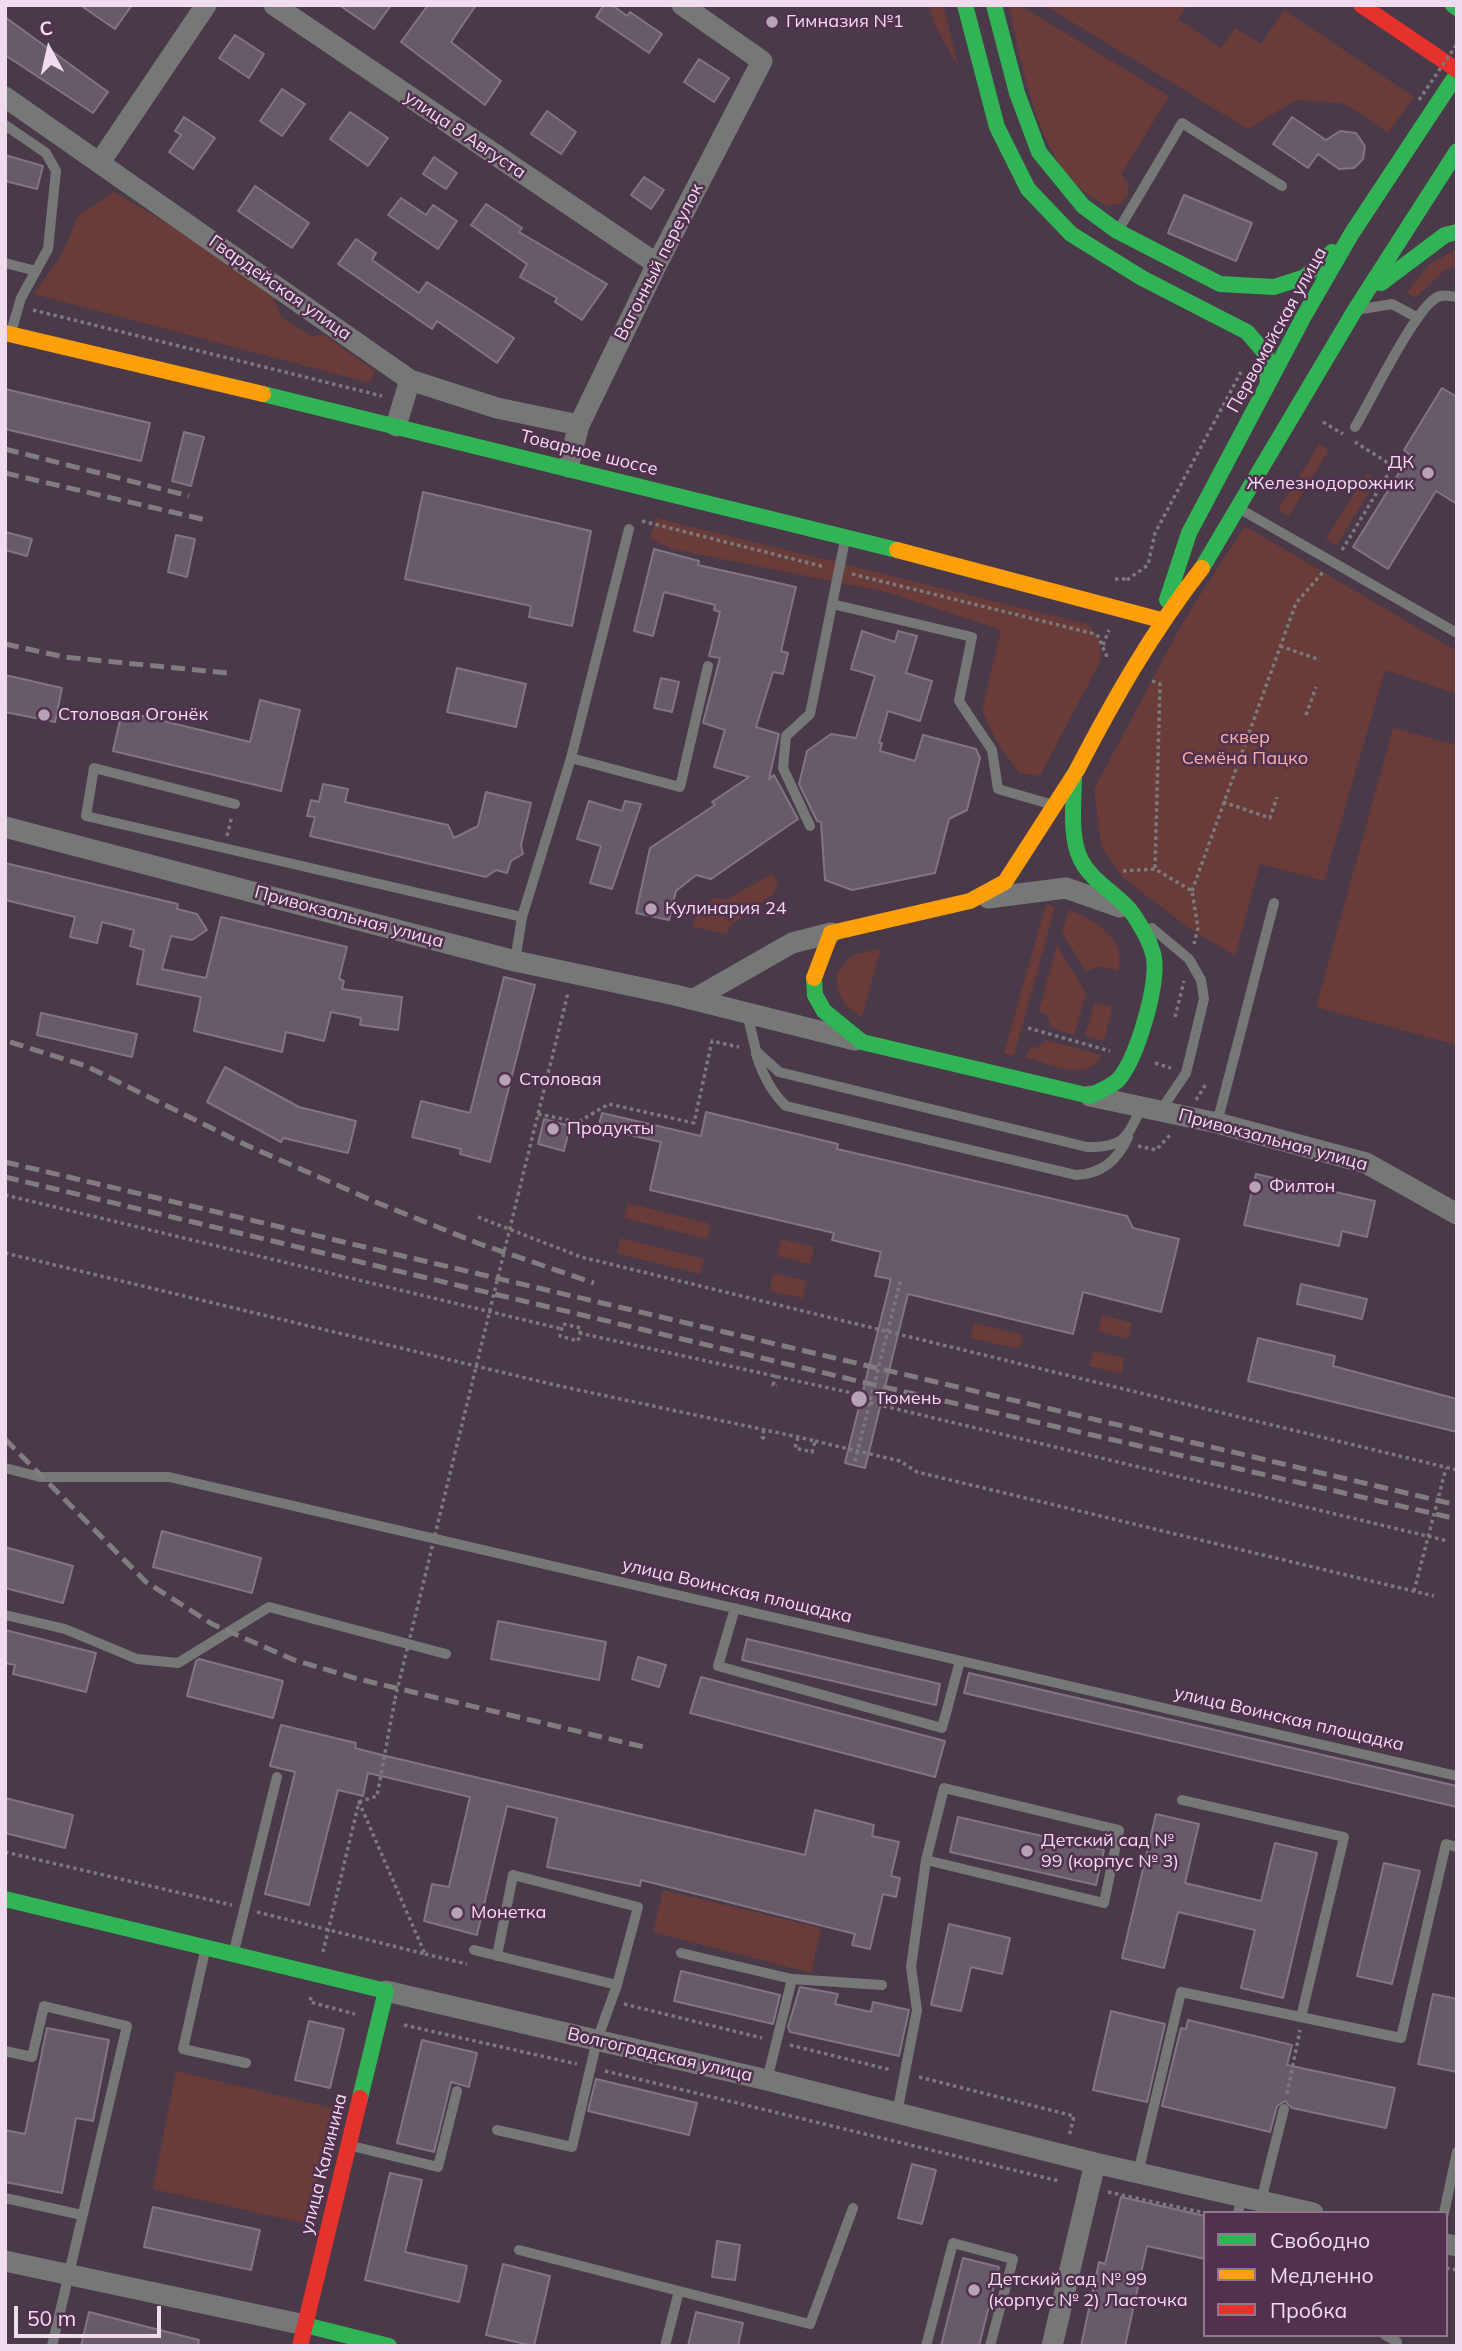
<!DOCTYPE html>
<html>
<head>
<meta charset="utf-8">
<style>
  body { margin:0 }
  #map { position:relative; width:1462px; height:2351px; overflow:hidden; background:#4a3949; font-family:Mulish,sans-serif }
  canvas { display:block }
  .frame { position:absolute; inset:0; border:7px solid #f1dcef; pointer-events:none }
  .legend { position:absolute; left:1203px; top:2211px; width:245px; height:126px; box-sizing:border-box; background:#52314f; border:2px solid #92758f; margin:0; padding:9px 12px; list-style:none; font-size:21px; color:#f1dcef }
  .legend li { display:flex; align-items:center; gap:14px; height:35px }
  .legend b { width:35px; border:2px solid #92758f }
  .north { position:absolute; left:14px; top:14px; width:70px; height:70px; -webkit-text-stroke:5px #52314f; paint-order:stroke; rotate:352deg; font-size:19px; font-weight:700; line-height:28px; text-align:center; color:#f1dcef }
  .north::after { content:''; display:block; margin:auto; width:24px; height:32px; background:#f1dcef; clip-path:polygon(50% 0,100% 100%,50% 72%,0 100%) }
  .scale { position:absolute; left:14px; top:2306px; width:147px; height:32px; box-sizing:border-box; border:4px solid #f1dcef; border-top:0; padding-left:9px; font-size:21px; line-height:24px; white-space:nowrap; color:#f1dcef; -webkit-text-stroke:5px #52314f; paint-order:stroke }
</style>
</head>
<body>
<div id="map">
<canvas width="1462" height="2351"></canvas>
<div class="frame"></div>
<ul class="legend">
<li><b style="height:9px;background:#30b455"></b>Свободно</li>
<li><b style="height:9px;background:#ff9f0a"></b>Медленно</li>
<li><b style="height:9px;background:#e5322d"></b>Пробка</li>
</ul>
<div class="north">С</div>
<div class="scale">50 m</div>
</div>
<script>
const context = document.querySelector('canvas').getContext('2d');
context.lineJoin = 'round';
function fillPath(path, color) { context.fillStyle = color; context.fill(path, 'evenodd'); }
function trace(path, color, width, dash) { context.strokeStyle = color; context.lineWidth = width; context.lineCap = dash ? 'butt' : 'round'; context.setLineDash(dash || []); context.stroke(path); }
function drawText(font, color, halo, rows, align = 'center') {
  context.font = font + ' Mulish,sans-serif'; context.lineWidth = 5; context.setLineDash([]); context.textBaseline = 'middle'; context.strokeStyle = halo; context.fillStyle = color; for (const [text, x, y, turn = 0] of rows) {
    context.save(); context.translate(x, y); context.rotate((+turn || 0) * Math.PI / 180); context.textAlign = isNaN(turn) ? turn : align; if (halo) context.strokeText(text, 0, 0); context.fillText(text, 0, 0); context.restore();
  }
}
const green = new Path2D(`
  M929,5h14l15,61 -24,-42z
  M1008,5h11l150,91 -48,79 7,8v11l-8,10 -13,2c-10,-6 -23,-13 -31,-21 -42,-43 -54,-123 -68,-180z
  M1044,5h143l-9,14 43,29 14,-20 26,16 23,-34 130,87 -26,36 -29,-21 -19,-9 -44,-3 -48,29z
  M114,192l153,90 14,35 31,19 12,-1 51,36 -5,12 -336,-89 27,-38 17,-40z
  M1457,250v16l-12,4 -30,28 -8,-6 22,-28z
  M1319,444l10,6 -40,66 -11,-6z
  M1367,473l10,7 -41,66 -10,-7z
  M656,518l431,106 12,13 2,23 -61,116 -20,-3 -21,-27 -17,-35 19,-81 -115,-38 -214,-43 -22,-10z
  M1245,526l212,125v43l-72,-24 -61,211 -64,-17 -25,92 -46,-28 -66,-50 -22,-32 -7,-57 90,-169z
  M1393,728l64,17v300l-141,-38z
  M772,874l6,9 -4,10 -44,33 -3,8 -34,-7 4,-14 17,-15 13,1z
  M1046,904l9,3 -41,149 -10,-3z
  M1069,910c26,10 59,30 49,61l-20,-5 -12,6 -24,-40z
  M1057,945l29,48 -12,42 -23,-7 -3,-12 -9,-5z
  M881,948l-19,69c-18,-10 -25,-22 -26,-42l15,-19z
  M1095,1002l18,5 -9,34 -19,-5z
  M1046,1040l56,15c-15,28 -51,9 -76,3l4,-10 9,-1z
  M628,1203l83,21 -4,15 -83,-21z
  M621,1238l83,21 -4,15 -83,-21z
  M781,1239l33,8 -4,17 -33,-8z
  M773,1273l34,8 -4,17 -33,-7z
  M1102,1315l30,8 -4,16 -30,-8z
  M974,1323l49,12 -3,14 -50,-11z
  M1093,1351l32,7 -4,16 -32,-8z
  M663,1890l158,38 -10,45 -158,-41z
  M176,2071l160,38 -29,115 -154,-35z`);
const building = new Path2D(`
  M80,5h52l-17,24z
  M339,5h52l-17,24z
  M428,5h48l-25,37 50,39 -16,24 -84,-63z
  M604,5h8l15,11 3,-4 32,22 -13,19 -53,-36z
  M5,17l103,75 -15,21 -88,-58z
  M235,35l29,19 -15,24 -30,-20z
  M699,59l30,19 -15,24 -30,-20z
  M282,89l23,15 -23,32 -22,-15z
  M547,111l29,21 -15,22 -30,-20z
  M350,112l38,26 -20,28 -38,-27z
  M184,117l31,21 -22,31 -24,-17 12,-17 -6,-4z
  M1292,117l34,23 14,-9 16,2 9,13 -2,13 -9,9 -15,1 -21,-15 -10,14 -35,-24z
  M5,155l38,11 -6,23 -32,-8z
  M434,157l23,16 -11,16 -23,-15z
  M644,177l20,13 -13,19 -20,-14z
  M255,186l54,37 -17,25 -54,-37z
  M1184,195l68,28 -16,38 -68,-28z
  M401,198l25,17 7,-10 24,16 -19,28 -50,-34z
  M486,204l36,24 -3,4 88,52 -25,36 -27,-18 2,-4 -37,-21 7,-13 -56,-39z
  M356,239l20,14 -4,7 47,33 8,-11 87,56 -17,25 -60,-42 -5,8 -94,-65z
  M1442,388l15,9v107l-21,-13 -48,78 -35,-22 57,-92 -6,-5z
  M5,389l145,34 -9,38 -136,-32z
  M184,432l20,5 -13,49 -19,-5z
  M423,492l168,39 -19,95 -43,-9 2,-11 -126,-27z
  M5,532l27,7 -5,17 -22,-6z
  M176,535l19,4 -8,38 -19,-5z
  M654,549l45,12 -1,4 98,22 -15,64 7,2 -5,21 -10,-2 -17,55 23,7 -10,45 5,-4 24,44 -87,60 -15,-4 -20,16 -7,29 -33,-7 14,-65 65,-43 -3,-3 37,-25 -35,-10 11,-37 -22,-7 17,-65 -11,-2 11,-44 -6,-2 1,-5 -51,-13 -11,44 -19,-5z
  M862,631l33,11 3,-11 19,5 -11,37 26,8 -12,40 -32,-10 -9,32h3l-2,8 35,10 8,-26 53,14 4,9 -13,52 -18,9 -14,54 -83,17 -27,-10 -4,-58 -4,-1 -18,-37 8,-33 24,-17 25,4 19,-62 -24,-7z
  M457,668l69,16 -10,43 -69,-15z
  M5,675l57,13 -7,34 -50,-10z
  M661,678l18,4 -7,30 -18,-4z
  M260,700l40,10 -19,81 -168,-40 9,-40 128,31z
  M323,784l25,5 -3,13 103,23 6,13 24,-12 8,-34 45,11 -10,42 2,9 -12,7 -4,12 -11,-3 -10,7 -176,-41 5,-19 -8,-1 4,-16 8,2z
  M589,801l33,10 3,-10 16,3 -29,85 -22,-6 11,-37 -24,-7z
  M5,863l173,41 -1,5 20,5 10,16 -15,10 -21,-4 -9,33 44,9 15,-61 126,30 -8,32 5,2 -2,8 60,8 -4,33 -38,-5 1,-7 -30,-6 -7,29 -38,-9 -4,20 -88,-21 7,-34 -64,-13 7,-34 -14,-4 4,-16 -32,-8 -5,21 -27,-6 5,-20 -70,-17z
  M504,977l31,8 -45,177 -30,-8 1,-5 -49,-12 9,-36 49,12z
  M41,1013l96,21 -5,23 -95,-22z
  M225,1067l74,40 57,14 -8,32 -65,-15 -2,4 -74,-40z
  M706,1112l132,32 -1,5 290,67 6,12 46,11 -18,73 -78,-20 -10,42 -165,-40 -43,174 -20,-5 46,-184 -16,-3 6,-24 -49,-12 2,-7 -184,-43 11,-48 -63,-14 4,-15 99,23z
  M544,1119l26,7 -6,25 -26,-7z
  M1256,1174l119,27 -8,36 -25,-6 -3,15 -95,-21z
  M1301,1284l66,15 -5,20 -65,-15z
  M1258,1338l77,18 -2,10 124,33v33l-209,-51z
  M162,1531l99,27 -9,35 -99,-26z
  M5,1547l68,19 -10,37 -58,-15z
  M498,1621l108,21 -7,38 -108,-21z
  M5,1630l91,23 -10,39 -73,-18 2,-9 -10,-2z
  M747,1639l193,45 -4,21 -194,-45z
  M638,1657l28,8 -7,22 -27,-8z
  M199,1659l84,22 -10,37 -86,-22 9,-35z
  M969,1673l488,113v21l-493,-114z
  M701,1677l244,64 -10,36 -245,-64z
  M281,1725l75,18 -1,5 31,8 419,99 10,-45 59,15 -2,11 27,6 -8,34 9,2 -4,19 -13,-3 -13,55 -18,-4 3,-11 -214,-54 -1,6 -93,-19 10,-49 -50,-12 -30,129 -53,-14 8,-37 17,3 21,-90 -102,-24 -5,23 -25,-6 -29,115 -44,-11 30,-122 -25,-6z
  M5,1798l68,17 -8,33 -60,-15z
  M1156,1814l43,10 -14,59 76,18 14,-58 42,10 -34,145 -42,-10 14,-58 -77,-18 -14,56 -42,-10z
  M958,1817l146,33 -8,35 -146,-33z
  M1384,1863l36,8 -28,113 -35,-8z
  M949,1924l61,14 -8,36 -31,-7 -10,44 -30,-6z
  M681,1971l99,24 -7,29 -99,-23z
  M800,1987l38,7 -3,10 36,8 2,-10 36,8 -10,46 -109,-24 -2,-5z
  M1433,1994l24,5v73l-39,-8z
  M1111,2011l54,13 -18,78 -54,-12z
  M1188,2020l104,25 -5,20 108,23 -9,40 -94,-20 -7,-7 -8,5 -7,26 -108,-26 19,-78 5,1z
  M309,2021l35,8 -14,59 -35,-8z
  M47,2028l62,12 -16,81 -17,-3 -14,75 -57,-11v-52l20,4z
  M422,2040l55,13 -8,34 -18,-5 -17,70 -37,-9z
  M596,2079l101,24 -8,32 -101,-24z
  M912,2164l24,6 -14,54 -24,-6z
  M390,2173l32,7 -17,72 62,14 -8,36 -94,-22z
  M1121,2197l84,19v43l-58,-13 -22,100h-44l18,-84 6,2z
  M153,2207l107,23 -9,40 -107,-23z
  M717,2241l23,4 -5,35 -23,-3z
  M963,2258l36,9 -12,47 -8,32h-38z
  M503,2264l47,12 -16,70 -48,-11z
  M89,2312l110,28 -1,6h-117z
  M696,2312l47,11 -5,23h-50z`);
const path = new Path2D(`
  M33,310l349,86
  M1323,422l20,12
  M642,521l183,46
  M1342,550l51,-84 -38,-24
  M852,574l239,59 7,3 10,23
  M1115,579h12
  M1127,580l21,-15 7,-32 86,-161
  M1103,645l6,-15
  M1280,646l40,14
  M1152,681l8,3 -5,185
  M1306,715l10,-28
  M1223,802l47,16 7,-21
  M227,836l5,-20
  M1123,871l32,-2 37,22 6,37 -4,16
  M1192,891l104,-288 27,-31
  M1175,1017l9,-36
  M1028,1028l82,23
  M1155,1063l16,5
  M1196,1100l10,-16
  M538,1114l40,8 31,-18 85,19 18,-82 27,6
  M1138,1146l18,4 15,-16
  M5,1195l557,134
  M518,1195l50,-202
  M478,1217l103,40 876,213
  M5,1253l550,132 243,52 17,4 -3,11 -17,-4 3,-11
  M563,1324l18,4 -3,13 -18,-5z
  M579,1333l282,62 6,7 581,139
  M776,1375l-3,10 4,1
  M764,1430l-2,7 3,2
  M815,1441l85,20 17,11 517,124
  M1414,1591l32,-123
  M359,1802l18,-6 18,-97
  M5,1852l227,53
  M257,1912l168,42 -66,-152c-12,50 -24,100 -36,150
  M425,1954l42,10
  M311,1997l-1,5 45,12
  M624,2004l138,34
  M404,2025l173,39
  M790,2045l101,25
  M605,2071l454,110
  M919,2077l155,39 -5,21
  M1287,2094l13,-64
  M1108,2192l97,21
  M1446,2268l11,2`);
const lane = new Path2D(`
  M5,125l41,28 10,18 -8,78 -27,49 -10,34
  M1119,229l63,-106 100,63
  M5,263l31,8
  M1362,309l30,-5 26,14
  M1355,427c15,-25 60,-118 81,-129 6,-4 14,-2 21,-1
  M1240,509l217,124
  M832,604l140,33 -13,64 33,49 6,39 52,15
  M571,758l109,29 28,-121
  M235,804l-141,-36 -8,48 436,101
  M810,826l-27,-58 3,-32 24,-22 35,-174
  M1152,928l37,31 12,21 3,19 -18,74 -25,37
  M515,961l7,-44 49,-159 58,-229
  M747,1013l9,38 23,21 308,75c37,1 40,-9 55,-41
  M756,1054c6,19 15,38 30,52l290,69c26,-1 42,-15 52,-38
  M1217,1123l57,-220
  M5,1468l35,9h129l1288,299
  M735,1608l-17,58 224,62 18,-67
  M5,1615l60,14 72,30 41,4 91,-56 177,47
  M1182,1800l162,37 -43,180
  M474,1950l143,35 -20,55 -25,107 -75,-17
  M205,1951l-22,98 63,14
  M234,1951l43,-174
  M681,1953l111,26 -25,101
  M497,1956l16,-81 125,32 -21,78
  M792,1979l90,6
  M5,2051l27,6 12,-51 83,20 -75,320
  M897,2113l20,-103 -6,-43 15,-107 18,-72 175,42 -15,73 -178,-43
  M352,2146l86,21 19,-76
  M1138,2173l43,-181 220,46 45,-194 11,3
  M5,2198l77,17
  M1261,2201l23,-92
  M1238,2213l4,-16
  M1444,2213l13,-61
  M519,2250l160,41
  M1385,2335l12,7v4
  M665,2346l14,-55 131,33 43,-116
  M926,2346l27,-103 60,16 -23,87`);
const street = new Path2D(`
  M274,5l383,259
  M5,97l405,283 87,28 82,17
  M100,162l106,-157
  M396,426l14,-46
  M568,467l11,-42 78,-161 105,-203 -80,-56
  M5,827l510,134 160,34 180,45
  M988,898l78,-10 54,19
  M694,999l98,-56 39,-10
  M1090,1096l127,27 149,40 91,51
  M386,1991l381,89 328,83 218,50
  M1446,2244l11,2
  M5,2261l300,64
  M1052,2346l43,-183`);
const fast = new Path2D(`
  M965,5l32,122 31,62 43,45 71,44 105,54 19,22 2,30
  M994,5l23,88 22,59 44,54 34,25 103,53 54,3 31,-10 27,-25
  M1453,5l4,3
  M1381,283l64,-48 12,-3
  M263,394l634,156
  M1202,568l153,-258 102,-159
  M1167,600l22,-67 115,-217 48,-83 105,-159
  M814,978l1,17 9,16 38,31 228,54c9,-5 21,-9 28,-16 19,-21 40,-94 36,-122 -3,-16 -12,-30 -21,-44 -14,-20 -40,-30 -52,-54 -12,-23 -7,-59 -7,-85l3,-5
  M5,1899l381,92 -26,107
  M305,2325l84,21`);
const slow = new Path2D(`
  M5,333l258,61
  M897,550l264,70
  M1077,770c37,-71 75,-138 125,-202
  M814,978l17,-45 139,-32 35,-19 69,-107`);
const jam = new Path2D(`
  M1361,5l96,65
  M300,2346l60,-248`);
const rail = new Path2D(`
  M5,449l184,47
  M5,473l201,47
  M5,644l59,13 163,16
  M10,1042l76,24 160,79 132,58 102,41 114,39
  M5,1162l1452,343
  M5,1177l857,205 595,137
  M5,1439l141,143 66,42 82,36 64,19 286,68`);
const pathBridge = new Path2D(`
  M1419,100l38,-56
  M855,1461l45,-179
  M395,1699l123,-504`);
const markers = [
  [772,22,7,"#b7a3b5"],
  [1428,473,7,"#b7a3b5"],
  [44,715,7,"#b7a3b5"],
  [651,909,7,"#b7a3b5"],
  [505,1080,7,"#b7a3b5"],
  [553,1129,7,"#b7a3b5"],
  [1255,1187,7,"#b7a3b5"],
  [859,1399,9,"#b7a3b5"],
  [1027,1851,7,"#b7a3b5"],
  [457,1913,7,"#b7a3b5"],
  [974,2290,7,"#b7a3b5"]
];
const poiNames = [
  ["Гимназия №1",786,22],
  ["ДК",1414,463,"right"],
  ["Железнодорожник",1414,484,"right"],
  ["Столовая Огонёк",58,715],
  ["Кулинария 24",665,909],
  ["Столовая",519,1080],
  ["Продукты",567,1129],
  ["Филтон",1269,1187],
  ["Тюмень",875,1399],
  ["Детский сад №",1041,1841],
  ["99 (корпус № 3)",1041,1862],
  ["Монетка",471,1913],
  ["Детский сад № 99",988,2280],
  ["(корпус № 2) Ласточка",988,2301]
];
const streetNames = [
  ["улица 8 Августа",465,135,34],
  ["Вагонный переулок",659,262,-63],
  ["Гвардейская улица",280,288,35],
  ["Первомайская улица",1277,330,-61],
  ["Товарное шоссе",589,453,14],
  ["Привокзальная улица",349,917,15],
  ["Привокзальная улица",1273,1140,15],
  ["улица Воинская площадка",737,1591,13],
  ["улица Воинская площадка",1289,1719,13],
  ["Волгоградская улица",660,2055,13],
  ["улица Калинина",324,2164,-76]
];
const parkNames = [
  ["сквер",1245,738],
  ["Семёна Пацко",1245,759]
];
fillPath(green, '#693c39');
fillPath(building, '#675b6a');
trace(building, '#817584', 2);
trace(path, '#7b7a7b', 3.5, [3.5, 3.5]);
trace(lane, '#767877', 10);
trace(street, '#767877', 21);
trace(fast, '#30b455', 16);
trace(slow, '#ff9f0a', 16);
trace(jam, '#e5322d', 16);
trace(rail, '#817c80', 5, [14, 7]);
trace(pathBridge, '#7b7a7b', 3.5, [3.5, 3.5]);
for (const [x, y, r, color] of markers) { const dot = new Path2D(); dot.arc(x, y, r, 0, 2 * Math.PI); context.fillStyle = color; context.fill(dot); trace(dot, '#52314f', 2.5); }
drawText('18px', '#f1dcef', '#52314f', poiNames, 'left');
drawText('18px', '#f1dcef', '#52314f', streetNames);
drawText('18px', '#ffafa2', '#52314f', parkNames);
</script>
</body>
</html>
